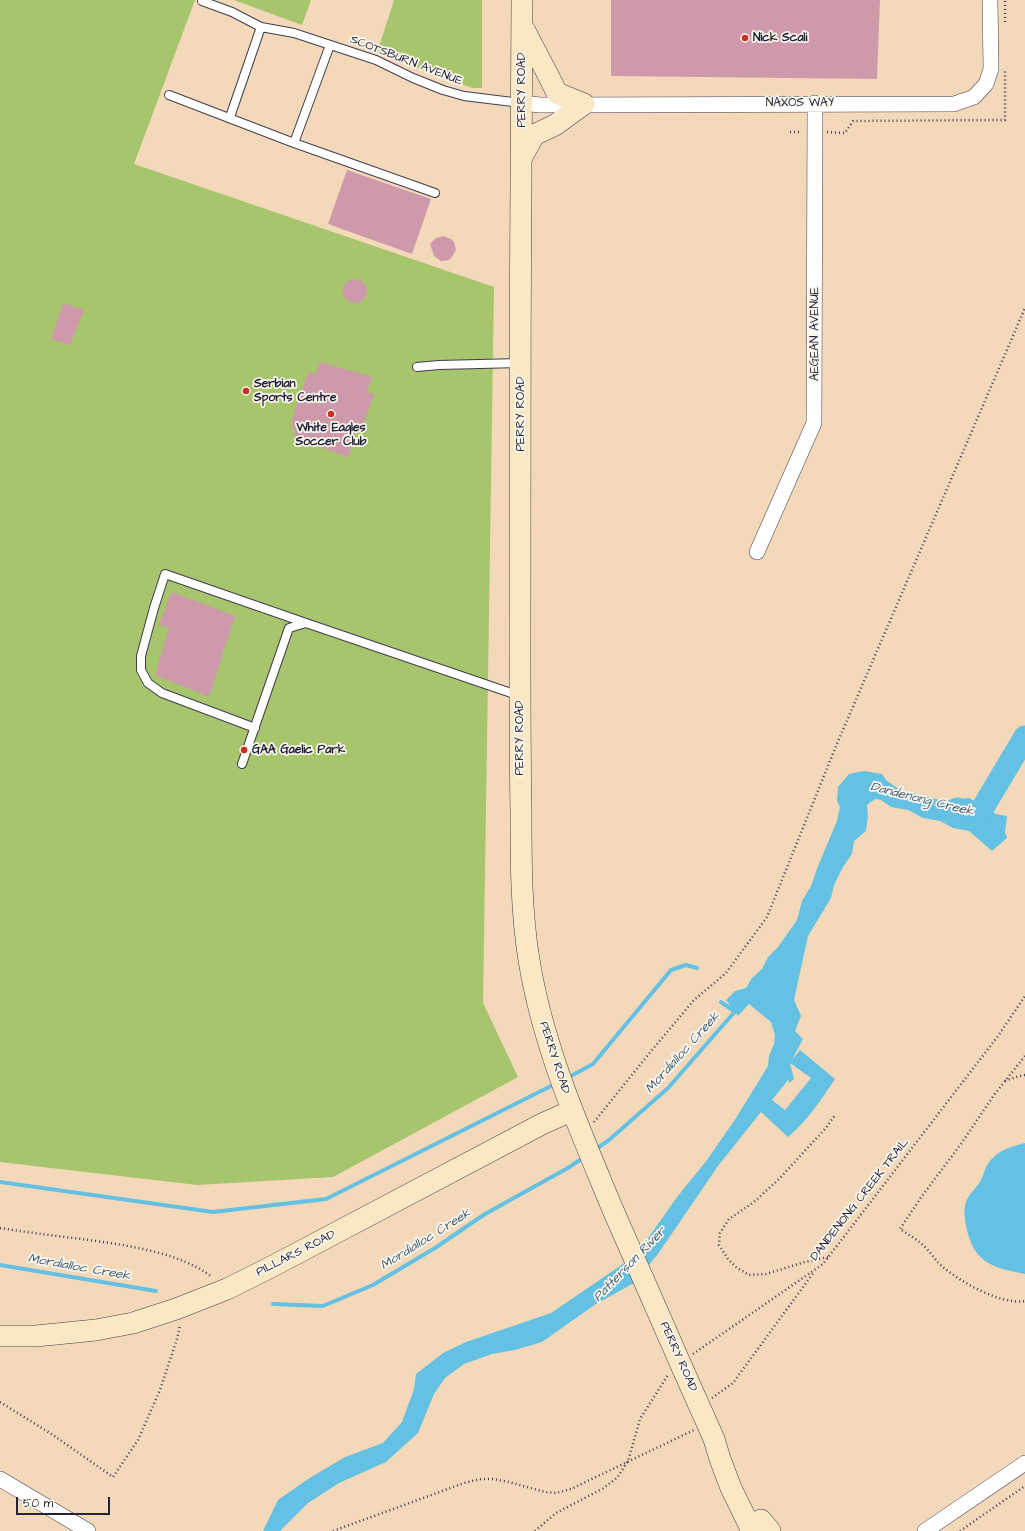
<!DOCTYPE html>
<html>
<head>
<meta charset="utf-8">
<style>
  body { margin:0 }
  #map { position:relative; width:1025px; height:1531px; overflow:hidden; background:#f3d9ba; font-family:"Architects Daughter",sans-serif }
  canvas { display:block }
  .scale { position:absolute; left:16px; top:1497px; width:94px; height:18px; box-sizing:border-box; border:2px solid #22223b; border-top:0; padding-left:5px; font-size:12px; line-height:14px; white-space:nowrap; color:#22223b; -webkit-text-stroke:3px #fbf7ec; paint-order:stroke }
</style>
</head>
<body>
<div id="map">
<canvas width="1025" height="1531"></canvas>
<div class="scale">50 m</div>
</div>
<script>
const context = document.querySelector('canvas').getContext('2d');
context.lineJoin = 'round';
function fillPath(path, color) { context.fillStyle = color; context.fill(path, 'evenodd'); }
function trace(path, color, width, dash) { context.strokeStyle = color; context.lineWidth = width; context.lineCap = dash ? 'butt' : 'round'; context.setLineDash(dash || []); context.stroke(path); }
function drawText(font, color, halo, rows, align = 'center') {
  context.font = font + ' "Architects Daughter",sans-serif'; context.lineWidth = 3.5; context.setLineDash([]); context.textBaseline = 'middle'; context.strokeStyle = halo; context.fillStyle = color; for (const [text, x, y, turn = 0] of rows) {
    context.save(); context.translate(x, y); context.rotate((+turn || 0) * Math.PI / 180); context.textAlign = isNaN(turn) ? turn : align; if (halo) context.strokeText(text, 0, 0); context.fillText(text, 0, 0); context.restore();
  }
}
const green = new Path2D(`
  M0,0h195l-61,164 360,123 -11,716 35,74 -185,100 -136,8 -197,-23z
  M234,0h77l-9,25z
  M394,0h88v88h-10l-95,-35z`);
const water = new Path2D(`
  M864,771l18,3 5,7 13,9 44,11 25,-3 27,16 11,2 -2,16 2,6 -15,13 -23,-20 -16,-3 -13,-7 -17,-3 -15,-8 -17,-3 -10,-7 -6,-1 -8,6 1,11 -2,15 -12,10 -2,13 -9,13 -9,18 -3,13 -23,38 -14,64 7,16 -6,15 8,8 -11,21 8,-10 35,29c-14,21 -27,41 -47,58l-27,-25 -43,54 -60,88 -24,29 -38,21 -54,38 -27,8 -23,4 -28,10 -19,14 -11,16 -16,39 -32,29 -47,21 -31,20 -28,28h-17l15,-31 30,-21 37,-22 38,-14 19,-21 12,-33 2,-15 27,-21 23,-11 85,-29 72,-49 21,-20 33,-47 30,-37 29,-42 32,-52 1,-10 5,-12 1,-9 -4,-13 -22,-18 -11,12 -12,-16 9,-9 11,-3 6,-10 10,-9 6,-12 10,-10 19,-27 5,-19 9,-15 7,-20 19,-45 3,-14 -3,-6 1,-14 11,-13zM790,1063l21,15 -26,32 -13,-10 16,-20 2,3 4,-4z
  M1025,1143v131c-33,-7 -51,-10 -59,-48 -1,-8 -3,-15 0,-24 3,-9 11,-14 15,-22 3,-5 3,-10 6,-15 9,-14 22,-18 38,-22z`);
const stream = new Path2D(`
  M721,1002l13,9
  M571,1076l22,-12 78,-94 15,-5 11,3
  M599,1147l10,-7 59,-52 70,-80
  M0,1182l213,30 113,-13 225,-113
  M0,1265l156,26
  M273,1304l50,2 50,-21 62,-37 50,-34 81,-45 14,-9`);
const river = new Path2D(`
  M957,809l22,5 46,-77`);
const building = new Path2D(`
  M611,0h269l-3,79 -266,-3z
  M347,170l84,29 -19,55 -84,-30z
  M444,236l7,3 3,3 2,8 -4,7 -3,3 -8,1 -7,-5 -4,-12 6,-6z
  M343 291a12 12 0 1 1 24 0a12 12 0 1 1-24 0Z
  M63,303l21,7 -14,35 -19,-6z
  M320,362l52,15 -5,15 7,2 -12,34 -4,-1 -10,30 -54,-19 1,-6 -4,-8 6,-20 11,-32 7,3z
  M172,592l63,24 -26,81 -54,-22 14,-47 -10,-3z`);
const path = new Path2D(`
  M1005,22v-22
  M790,132h12
  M827,132l18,1 8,-12 152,-1v-49
  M1025,1056l-31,39 -33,49 -39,52 -22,33c8,5 16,10 23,16 8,7 13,17 21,23 19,15 57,37 81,33
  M1005,1081l14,-5 6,-1
  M594,1122l58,-72 42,-50 32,-27 41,-56 69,-171 189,-438
  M0,1228c27,4 54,8 82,11 41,6 96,12 130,38
  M828,1257l-23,5 -39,12 -17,1 -12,-7 -9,-9 -9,-14 1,-12 9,-14 25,-17 25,-23 46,-50 10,-14
  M693,1354l130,-90 175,-228 27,-40
  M712,1398l21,-15 81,-111
  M0,1402l53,33 60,42 25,-37 22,-50 17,-51 3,-14
  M333,1531l131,-48 17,-4h12l16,3 36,10 11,1 15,-4 123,-59
  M535,1531l21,-18 46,-24 15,-11 11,-17 12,-42 28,-44
  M960,1531l65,-45`);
const lane = new Path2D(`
  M202,1l30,11 29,15 33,6 82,27 37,18 30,12 21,6 57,7
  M169,95l125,48 141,50
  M230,117l31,-90
  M294,143l36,-98
  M417,367l22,-2 81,-2
  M255,728l-93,-35 -14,-10 -7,-13v-14l13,-48 11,-34 141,49
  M242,764l47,-136 17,-5 214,73`);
const street = new Path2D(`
  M522,103l18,2 414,-1 20,-7 12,-13 5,-15 -1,-69
  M757,552l57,-129 1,-320
  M0,1479l88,52
  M925,1531l100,-68`);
const secondary = new Path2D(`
  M522,0c-1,213 -3,427 -2,640 0,58 0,115 1,172 0,50 0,99 8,148 14,87 50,168 84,250
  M524,29l23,44 10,20 27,11
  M522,157l12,-22 21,-10 29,-21
  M0,1336h36l60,-6 37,-7 43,-14 51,-20 46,-23 269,-142 29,-13
  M685,1374l29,65 6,20 11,29 21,43
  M761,1520l9,11`);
const secondaryBridge = new Path2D(`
  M613,1210l72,164`);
const markers = [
  [745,38,4,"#c8321e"],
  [246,391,4,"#c8321e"],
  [331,414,4,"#c8321e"],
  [244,750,4,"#c8321e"]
];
const poiNames = [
  ["Nick Scali",753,38],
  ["Serbian",254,384],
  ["Sports Centre",254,398],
  ["White Eagles",331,428,"center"],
  ["Soccer Club",331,442,"center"],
  ["GAA Gaelic Park",252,750]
];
const streetNames = [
  ["SCOTSBURN AVENUE",406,61,21],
  ["PERRY ROAD",522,90,-90],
  ["NAXOS WAY",800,103],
  ["AEGEAN AVENUE",815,334,-90],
  ["PERRY ROAD",521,414,-90],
  ["PERRY ROAD",520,738,-90],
  ["PERRY ROAD",554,1058,72],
  ["DANDENONG CREEK TRAIL",860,1200,-52],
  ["PILLARS ROAD",296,1254,-27],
  ["PERRY ROAD",678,1357,66]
];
const waterNames = [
  ["Dandenong Creek",922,800,14],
  ["Mordialloc Creek",683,1053,-48],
  ["Mordialloc Creek",426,1240,-32],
  ["Patterson River",630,1265,-46],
  ["Mordialloc Creek",79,1268,10]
];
fillPath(green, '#a6c56c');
fillPath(water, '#65c1e3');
trace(stream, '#65c1e3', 4);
trace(river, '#65c1e3', 23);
fillPath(building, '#ce9aab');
trace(lane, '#413d4e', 10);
trace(street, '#413d4e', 16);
trace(secondary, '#413d4e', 22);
trace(path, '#413d4e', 2.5, [1, 3]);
trace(lane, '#fff', 8);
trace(street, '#fff', 15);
trace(secondary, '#fae7c3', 21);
trace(secondaryBridge, '#413d4e', 22, []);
trace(secondaryBridge, '#fae7c3', 21);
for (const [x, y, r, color] of markers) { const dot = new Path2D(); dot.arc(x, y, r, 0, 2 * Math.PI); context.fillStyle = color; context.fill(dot); trace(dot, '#fbf7ec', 1.5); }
drawText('bold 12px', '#22223b', '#fbf7ec', poiNames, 'left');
drawText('12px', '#22223b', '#fbf7ec', streetNames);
drawText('italic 13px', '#395a76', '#fbf7ec', waterNames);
</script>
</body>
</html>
